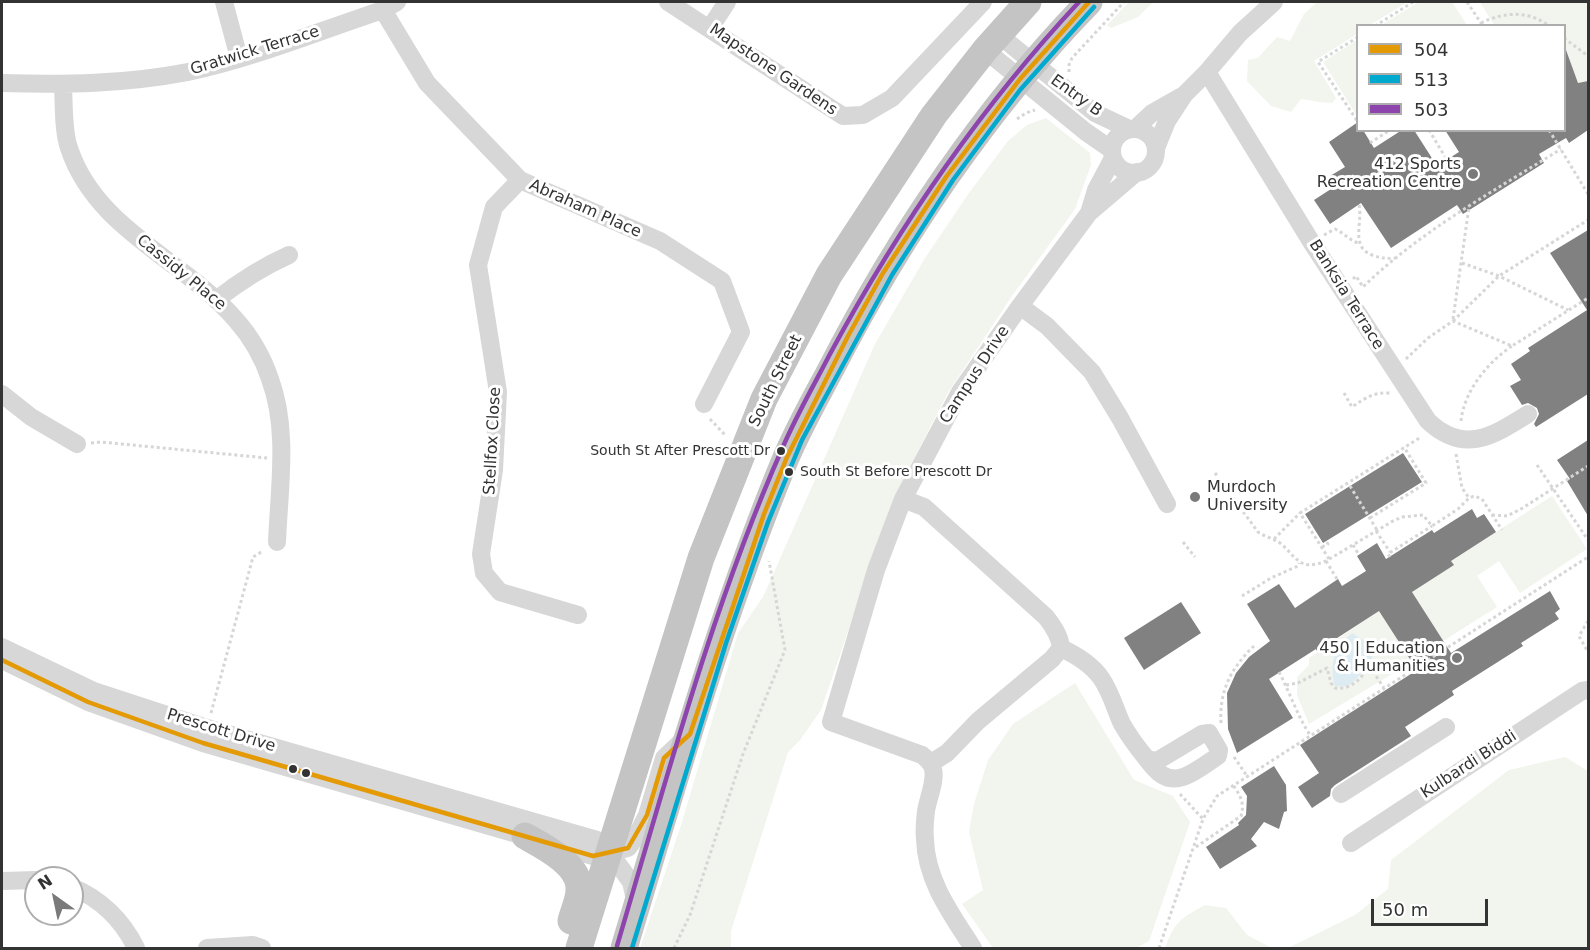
<!DOCTYPE html>
<html>
<head>
<meta charset="utf-8">
<style>
  body { margin:0 }
  #map { position:relative; width:1590px; height:950px; overflow:hidden; background:#fff; font-family:"DejaVu Sans",sans-serif }
  canvas { display:block }
  .frame { position:absolute; inset:0; border:3px solid #333; pointer-events:none }
  .legend { position:absolute; left:1356px; top:24px; width:210px; height:108px; box-sizing:border-box; background:#fff; border:2px solid #adadad; margin:0; padding:8px 10px; list-style:none; font-size:18px; color:#333 }
  .legend li { display:flex; align-items:center; gap:12px; height:30px }
  .legend b { width:30px; border:2px solid #adadad }
  .north { position:absolute; left:24px; top:866px; width:60px; height:60px; box-sizing:border-box; background:#fff; border:2px solid #adadad; border-radius:50%; rotate:327deg; font-size:16px; font-weight:700; line-height:24px; text-align:center; color:#333 }
  .north::after { content:''; display:block; margin:auto; width:21px; height:27px; background:#7a7a7a; clip-path:polygon(50% 0,100% 100%,50% 72%,0 100%) }
  .scale { position:absolute; left:1371px; top:899px; width:117px; height:27px; box-sizing:border-box; border:3px solid #333; border-top:0; padding-left:8px; font-size:18px; line-height:21px; white-space:nowrap; color:#333; -webkit-text-stroke:4px #fff; paint-order:stroke }
</style>
</head>
<body>
<div id="map">
<canvas width="1590" height="950"></canvas>
<div class="frame"></div>
<ul class="legend">
<li><b style="height:8px;background:#e39a05"></b>504</li>
<li><b style="height:8px;background:#00a9ce"></b>513</li>
<li><b style="height:8px;background:#8e44ad"></b>503</li>
</ul>
<div class="north">N</div>
<div class="scale">50 m</div>
</div>
<script>
const context = document.querySelector('canvas').getContext('2d');
context.lineJoin = 'round';
function fillPath(path, color) { context.fillStyle = color; context.fill(path, 'evenodd'); }
function trace(path, color, width, dash) { context.strokeStyle = color; context.lineWidth = width; context.lineCap = dash ? 'butt' : 'round'; context.setLineDash(dash || []); context.stroke(path); }
function drawText(font, color, halo, rows, align = 'center') {
  context.font = font + ' "DejaVu Sans",sans-serif'; context.lineWidth = 6; context.setLineDash([]); context.textBaseline = 'middle'; context.strokeStyle = halo; context.fillStyle = color; for (const [text, x, y, turn = 0] of rows) {
    context.save(); context.translate(x, y); context.rotate((+turn || 0) * Math.PI / 180); context.textAlign = isNaN(turn) ? turn : align; if (halo) context.strokeText(text, 0, 0); context.fillText(text, 0, 0); context.restore();
  }
}
const green = new Path2D(`
  M1129,2h24l-15,15 -27,11 -4,-3z
  M1317,2h91l-38,23 -12,1 -1,8 -43,27 22,37 -4,5c-11,0 -20,-3 -31,-4l-10,13 -20,-6 -24,-25 1,-21 10,-2 19,-21 13,4 14,-27z
  M1419,2h33l15,23h-86z
  M1480,2h108v79l-10,2 -11,-29 -2,2 -1,-30 -70,-1z
  M1357,40v76l-34,-54z
  M1046,118l44,35 1,12 -16,44 -63,87 -63,95 -55,106 -73,213 -21,30 -12,12 -57,179v17h-91l42,-126 56,-189 25,-36 112,-253 50,-86 44,-65 39,-52 19,-16z
  M1552,496l35,53 -67,44 -21,-32 -22,15 20,31 -54,34 -31,-49 41,-27 -2,-4z
  M1379,611l33,51 -103,62 -12,-29v-18l12,-12v-7z
  M1075,683l59,97 39,16 17,26 -41,119 -13,7h-143l-31,-44 21,-14 -14,-58 5,-28 14,-44 25,-36z
  M1565,757l23,14v177h-300l67,-33 33,-26 3,-29 118,-90z
  M1205,905l21,3 21,27 25,13h-107c10,-27 15,-29 40,-43z`);
const water = new Path2D(`
  M1353,633c6,6 18,9 20,19 2,7 -17,29 -24,33 -5,2 -9,1 -14,1 -6,-21 -1,-41 18,-53z`);
const building = new Path2D(`
  M1566,50l12,33 10,-2v49l-19,13 -3,-5 -27,16 5,9 -81,51 -6,-9 -66,43 -30,-45 -31,21 -16,-24 17,-11 -6,-10 20,-12 -16,-25 29,-20v8h5l11,18 28,-18h12l23,36 22,-14 -14,-22h119z
  M1588,230v164l-52,33 -2,-3 5,-10 -2,-6 -9,-5 -6,2 -12,-19 11,-6 -10,-16 19,-13 -2,-3 59,-38 -37,-57z
  M1588,440v76l-21,-35 3,-2 -13,-19z
  M1403,453l19,29 -99,61 -18,-29z
  M1472,509l5,9 7,-4 12,18 -45,29 3,4 -42,27 39,61 99,-62 10,18 -5,4 4,6 -38,24 2,3 -71,45 2,4 -49,32 6,9 -76,49 -4,4 -1,7 -18,12 -14,-21 21,-14 -19,-28 117,-75 -38,-59 -62,40 -1,-2 -47,30 24,39 -56,35 -9,-24 -1,-36 9,-20 13,-16 21,-16 -23,-37 32,-20 16,24 43,-29 4,7 24,-15 -9,-15 20,-13 9,16 46,-29 2,3z
  M1181,602l20,31 -57,37 -20,-32z
  M1274,766l12,19 1,26 -3,1 -5,17 -15,-7 -13,17 6,7 -37,23 -14,-22 33,-22 -1,-2 8,-8 1,-19 -6,-9z`);
const path = new Path2D(`
  M1467,2l16,24
  M1481,23c22,-11 48,-13 68,3
  M1375,26l38,-24
  M1358,37l-40,25 40,60
  M1564,38l24,18
  M1069,72v-7l3,-7 52,-56
  M1017,119l9,-6 9,-3
  M1429,130l18,30
  M1549,130l39,64
  M1370,143l20,-13
  M1359,205c4,17 -9,42 13,50 8,3 15,4 24,3
  M1324,235l11,-6c9,4 14,11 23,14
  M1462,263l37,13 69,34
  M1353,279l3,-3 7,11c56,-55 131,-96 198,-138
  M1453,319l16,-112
  M1453,321l46,-45 89,-56
  M1406,359l22,-21 25,-17 59,25 76,-48
  M1344,393l8,14c13,-9 22,-15 38,-14
  M710,419l16,17
  M1461,421c3,-30 27,-59 51,-75
  M91,443l10,-1 166,16
  M1456,454l6,34 7,10
  M1537,465l51,75
  M1215,473l43,59c7,5 15,6 22,11 17,14 19,29 46,18l67,-40 9,-4 21,-2 9,11 26,-17 11,-11 5,-2 8,3 20,31
  M1350,486l27,44
  M1492,515l15,1 14,-7 67,-43
  M1370,518l56,-35 -22,-36
  M1376,531l14,21
  M1274,539l26,-26
  M1183,542l12,15
  M1353,545l6,10
  M1322,547l6,-3 -2,-3
  M1390,557l-2,-3 44,-28
  M1329,559l-29,-46 121,-76
  M1326,561l11,18
  M1242,596l29,-18 27,-12 1,-3
  M1588,621l-9,15 9,16
  M1279,672c11,21 18,43 31,63
  M1286,685l12,-2 29,-15 4,15 4,5c15,2 26,-8 32,-20l5,2 12,18
  M211,713l42,-156 10,-6
  M1221,723c-2,-32 10,-55 33,-77
  M1234,757l13,19
  M1180,794l23,25
  M1196,847l45,-31c4,-13 -1,-21 -8,-31
  M674,948l16,-33 53,-161 42,-104 -16,-89
  M1159,948l44,-129 14,-23 371,-239`);
const minor = new Path2D(`
  M224,2l15,56
  M668,2l175,114 20,-1 29,-17 91,-96
  M383,10l44,73 93,97 140,61 62,40 19,51 -37,72
  M710,28l17,-26
  M999,35l96,78 34,16
  M985,50l101,82 26,18
  M1207,72l105,171 116,178c36,34 65,15 100,-7
  M2,83c62,2 124,1 186,-11 66,-14 131,-41 195,-62l14,-8
  M63,85c1,19 0,46 6,63 27,82 116,112 167,172 15,17 27,38 34,59 19,51 9,110 7,163
  M1135,129l17,-16 30,-17
  M1112 151a22 22 0 1 1 44 0a22 22 0 1 1-44 0Z
  M1156,148l11,-27 17,-26 23,-23 33,-39 34,-31
  M520,180l-26,27 -16,58 20,127 -4,78 -13,84 3,19 16,19 78,23
  M1089,213l7,-23 17,-32
  M216,300c23,-18 46,-33 73,-45
  M1020,306l27,20 45,46 28,46 47,86
  M2,394l29,23 46,27
  M903,499l21,8 122,110c7,9 14,19 15,31l-9,11 -74,62 -31,32 -16,10
  M2,647l92,44 113,37 390,112 13,13 21,29 5,22
  M1061,648c15,7 31,17 40,30 10,14 14,31 21,46 7,12 15,23 24,34 9,12 19,25 37,19 12,-4 24,-14 35,-21l1,-6 -10,-17 -7,1 -45,27 -10,-2
  M2,660l86,42 115,41 390,113 35,-8 8,-11 11,-22 17,-57 21,-20
  M1341,794l105,-67
  M1351,843l231,-152 6,-1
  M2,881l34,-1
  M72,887c29,12 51,34 64,61
  M207,948l46,-3 9,3
  M973,948c-21,-33 -47,-67 -48,-109 -1,-9 0,-20 1,-28 2,-13 10,-30 7,-42 -1,-6 -6,-10 -11,-14l-91,-33 45,-152 27,-71 57,-107 60,-86 69,-93 48,-41`);
const highway = new Path2D(`
  M525,836c18,10 56,29 54,54 0,10 -6,22 -8,31
  M579,948l122,-390 63,-159 65,-124 105,-160 51,-65 43,-48
  M624,948c49,-162 96,-331 161,-488 13,-31 30,-61 46,-91 67,-131 155,-261 258,-367`);
const bus1 = new Path2D(`
  M2,660l86,42 115,41 390,113 35,-8 19,-33 17,-57 26,-24 74,-220 23,-57 61,-121 35,-63 63,-96 74,-98 69,-77`);
const bus2 = new Path2D(`
  M632,948l94,-305 42,-121 34,-82 90,-165 61,-95 67,-90 74,-83`);
const bus3 = new Path2D(`
  M617,946c49,-165 95,-339 165,-497 14,-33 32,-64 48,-95 69,-128 150,-246 249,-352`);
const markers = [
  [1473,174,6,"#7a7a7a"],
  [781,451,5,"#333"],
  [789,472,5,"#333"],
  [1195,497,6,"#7a7a7a"],
  [1457,658,6,"#7a7a7a"],
  [293,769,5,"#333"],
  [306,773,5,"#333"]
];
const busNames = [
  ["South St After Prescott Dr",770,451],
  ["South St Before Prescott Dr",800,472,"left"]
];
const streetNames = [
  ["Gratwick Terrace",255,51,-17],
  ["Mapstone Gardens",773,70,34],
  ["Entry B",1076,96,36],
  ["Abraham Place",585,209,24],
  ["Cassidy Place",181,273,39],
  ["Banksia Terrace",1346,295,58],
  ["Campus Drive",975,375,-57],
  ["South Street",776,381,-64],
  ["Stellfox Close",493,441,-87],
  ["Prescott Drive",221,731,17],
  ["Kulbardi Biddi",1469,765,-33]
];
const poiNames = [
  ["412 Sports",1461,165],
  ["Recreation Centre",1461,183],
  ["Murdoch",1207,488,"left"],
  ["University",1207,506,"left"],
  ["450 | Education",1445,649],
  ["& Humanities",1445,667]
];
fillPath(green, '#f1f5ed');
fillPath(water, '#ddebf3');
fillPath(building, '#818181');
trace(path, '#d6d6d6', 3, [3, 3]);
trace(minor, '#d7d7d7', 18);
trace(highway, '#c4c4c4', 27);
trace(bus1, '#e39a05', 4.5);
trace(bus2, '#00a9ce', 4.5);
trace(bus3, '#8e44ad', 4.5);
for (const [x, y, r, color] of markers) { const dot = new Path2D(); dot.arc(x, y, r, 0, 2 * Math.PI); context.fillStyle = color; context.fill(dot); trace(dot, '#fff', 2); }
drawText('14px', '#333', '#fff', busNames, 'right');
drawText('16px', '#333', '#fff', streetNames);
drawText('16px', '#333', '#fff', poiNames, 'right');
</script>
</body>
</html>
